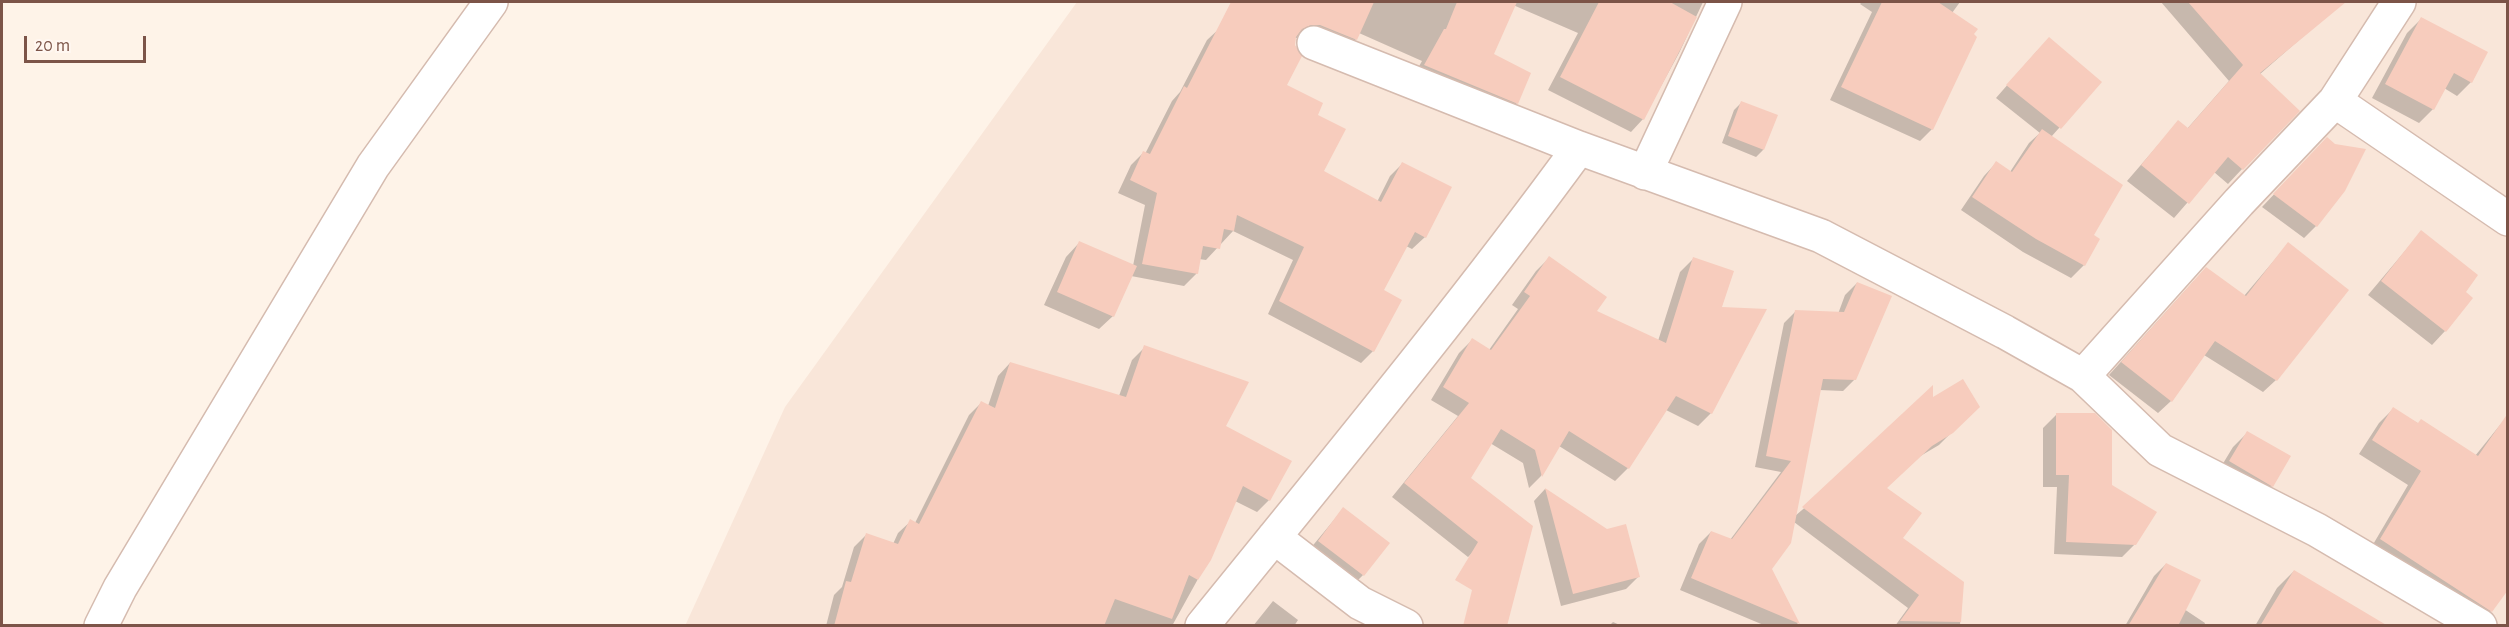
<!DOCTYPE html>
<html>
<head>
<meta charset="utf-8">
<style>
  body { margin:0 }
  #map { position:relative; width:2509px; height:627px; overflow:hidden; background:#fef3e8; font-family:"Alegreya Sans",sans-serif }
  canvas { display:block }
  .frame { position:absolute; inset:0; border:3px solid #7c5448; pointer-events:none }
  .scale { position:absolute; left:24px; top:36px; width:122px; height:27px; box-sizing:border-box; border:3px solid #7c5448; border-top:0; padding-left:8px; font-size:18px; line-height:21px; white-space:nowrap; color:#7c5448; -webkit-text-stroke:4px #fff7f1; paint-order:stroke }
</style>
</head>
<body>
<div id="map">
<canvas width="2509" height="627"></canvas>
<div class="frame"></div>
<div class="scale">20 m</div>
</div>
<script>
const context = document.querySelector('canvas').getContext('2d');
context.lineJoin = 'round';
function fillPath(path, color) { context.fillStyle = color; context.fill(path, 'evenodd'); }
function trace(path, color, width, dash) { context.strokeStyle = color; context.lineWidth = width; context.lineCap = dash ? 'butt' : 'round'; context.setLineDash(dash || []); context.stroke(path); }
const residential = new Path2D(`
  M1077,2h1430v623l-1822,1 100,-219z`);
const shadow = new Path2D(`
  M1233,2h470l-24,51 -36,66 -12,13 -83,-42 30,-57 -65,-28 -21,50 25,48 -13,12 -91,-38 9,-16 -63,-28 -3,6 -12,13 -37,-15 -12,1 -10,48 31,29 6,57 55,30 13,-26 12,-12 23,73 -13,12 -6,-3 -24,45 -9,60 -12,12 -93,-49 25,-54 -60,-29 -27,29 -7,-1 -2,14 -13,13 -53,-10 -18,40 -14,13 -55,-24 22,-48 13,-14 54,23 12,-61 -27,-12 13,-28 12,-12 2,1 27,-53 8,-9 27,-52 13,-12z
  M1862,2h98l-8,11 -20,116 -12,12 -90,-41 42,-88 -12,-8z
  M2161,2h161l9,10 -72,63 -17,94 -14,15 -14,-12 -40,46 -47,-37 51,-59 9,7 42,-48z
  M2421,19l50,63 -14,14 -13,-8 -11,21 -14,14 -47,-25 35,-65z
  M2037,51l63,31 -49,55 41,99 -8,29 -13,13 -48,-26 -62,-42 23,-34 12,-13 14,9 19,-29 11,-10 -44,-35z
  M1741,103l35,13 -13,34 -7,7 -34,-14 12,-33z
  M2315,151l1,75 -12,12 -42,-31z
  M2421,232l43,60 -19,39 -13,14 -64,-50z
  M2288,244l-12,136 -13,12 -59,-37 -33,46 -13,12 -49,-38 85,-94 50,15z
  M1549,258l45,54 64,29 22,-69 13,-13 27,49 -9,105 -13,13 -32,-16 -38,58 -13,13 -56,-35 -18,30 -12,12 -6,-25 -33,-20 -21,35 12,66 -13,13 -76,-60 66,-81 -27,-16 28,-47 13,-13 17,10 29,-41 -6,-4 24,-34z
  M1857,283l-2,96 -12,12 -24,-1 -24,126 136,-116 47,6 -39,39 -22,13 -32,30 16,50 61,45 -2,43h-65l13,-18 -114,-86 -24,46 28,55 -3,3h-29l-86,-36 19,-46 12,-12 19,8 51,-68 -26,-5 29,-144 11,-11 43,2 7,-19z
  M1145,347l79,79 45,74 -12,12 -22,-11 -26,58 -37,67h-346l8,-31 8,-8 12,-40 12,-12 27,9 5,-11 13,-12 4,2 54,-108 12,-12 7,3 10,-30 12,-13 109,33 13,-36z
  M2393,409l82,47 25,-31 8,163 -17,23 -14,14 -109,-72 40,-68 -49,-31 20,-31z
  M2056,415l54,70 25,59 -13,13 -68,-3 3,-67h-14v-59z
  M2247,433l25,53 -14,13 -42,-24 17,-28z
  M1545,489l62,42 32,45 -13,13 -65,17 -27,-105z
  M1343,509l20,66 -13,13 -45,-33z
  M2166,564l18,45 21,14 -1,3h-79l29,-50z
  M2294,571l49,55h-88l22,-38z
  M1273,601l25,19 -4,6h-41z
  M1613,622l9,4h-13z`);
const building = new Path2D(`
  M1231,2h143l-17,38 -37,-15h-9l-9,4 -6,8 -1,8 7,11 -15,29 36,18 -5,12 28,14 -22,42 57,31 21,-40 50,25 -26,51 -11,-6 -31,58 18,10 -28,52 -95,-51 25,-54 -67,-32 -3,16 -10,-2 -4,20 -17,-3 -5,28 -56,-10 15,-71 -27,-13 13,-29 7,3 34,-68 3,2z
  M1457,2h60l-23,52 37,19 -13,31 -94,-39 20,-36h2z
  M1599,2h71l27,15 -53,103 -84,-43z
  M1882,2h56l40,27 -4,5 3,3 -44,93 -92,-43z
  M2188,2h158l-86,71 40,38 -57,59 -15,-13 -39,47 -48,-39 37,-45 10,8 55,-63z
  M2421,17l67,35 -16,31 -18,-10 -20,37 -49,-26z
  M2049,37l53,45 -41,47 -55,-44z
  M1741,101l37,14 -14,35 -36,-14z
  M2042,129l81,56 -29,50 6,4 -15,27 -49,-27 -64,-42 24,-36 16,11z
  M2327,137l8,7 31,5 -21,42 -28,36 -44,-33z
  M2421,230l57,45 -12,17 7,6 -27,34 -65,-51z
  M1079,241l58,25 -23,51 -57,-25z
  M2288,242l61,48 -72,91 -62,-40 -43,61 -51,-40 85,-95 40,29z
  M1549,256l58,41 -10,14 69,32 27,-86 41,14 -12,36 45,2 -55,105 -36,-18 -47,73 -60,-38 -27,46 -7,-27 -34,-21 -30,49 62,48 -26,100h-44l9,-36 -17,-10 23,-38 -74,-59 65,-80 -26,-16 29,-49 19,12 39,-54 -6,-4z
  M1857,282l35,14 -36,84 -33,-1 -32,164 -19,26 28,55 -109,-46 20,-47 21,8 59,-78 -25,-5 29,-146 49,2z
  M1144,345l105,37 -23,44 66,35 -22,40 -27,-15 -32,74 -13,20 -9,-5 -17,44 -57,-20 -11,27h-270l12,-45 5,1 15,-49 32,11 12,-25 9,5 62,-123 14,7 15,-46 116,35z
  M1963,379l17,28 -27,26 -21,13 -45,42 35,25 -19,25 61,44 -3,40 -61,-1 19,-26 -117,-88 131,-122v12z
  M2393,407l25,16 3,-4 57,37 30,-43v177l-16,22 -112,-73 41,-68 -49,-31z
  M2056,413h39l17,17v55l45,27 -21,33 -70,-3 3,-67h-13z
  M2247,431l44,25 -18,31 -44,-26z
  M1545,488l62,41 19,-5 14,53 -67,17z
  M1343,507l47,36 -26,33 -46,-35z
  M2166,563l35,17 -23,46h-50z
  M2294,570l94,56h-128z`);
const minor = new Path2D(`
  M1314,43l265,105 242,88 184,96 78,44 77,74 157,80 163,96
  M2335,101l173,118
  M1645,173l80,-171
  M2083,376l156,-174 96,-101 64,-99
  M1274,537l86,66 46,23
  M101,626l19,-38 253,-422 118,-164
  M1202,626c128,-158 257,-314 377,-478`);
fillPath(residential, '#f9e6d9');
fillPath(shadow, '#0003');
fillPath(building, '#f7ccbd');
trace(minor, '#d5bbaf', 36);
trace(minor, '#fff', 33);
</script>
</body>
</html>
